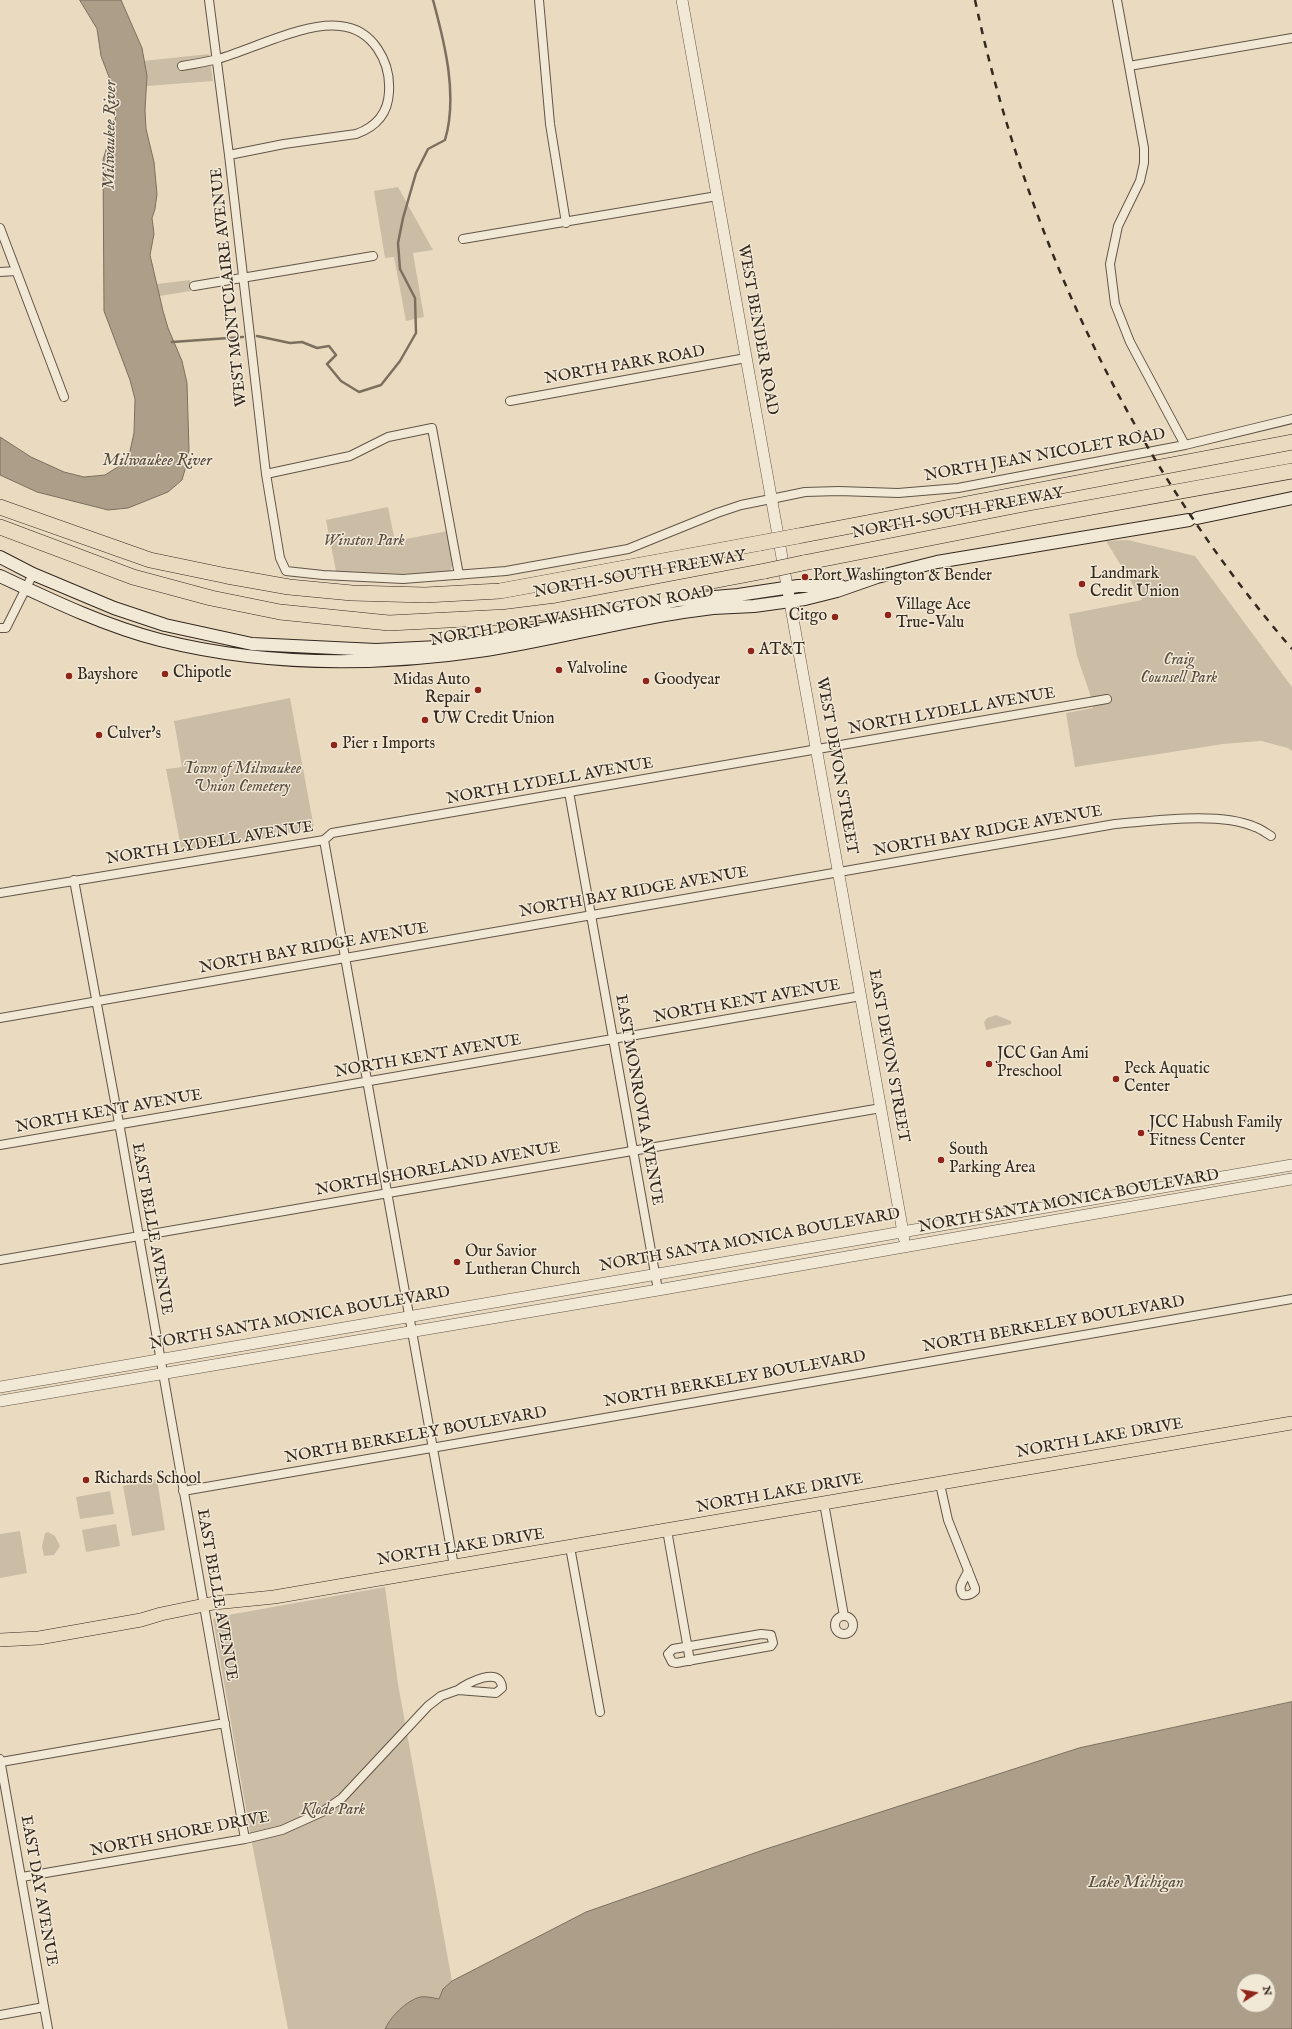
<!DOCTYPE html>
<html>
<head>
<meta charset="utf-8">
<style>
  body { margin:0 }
  #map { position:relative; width:1292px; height:2029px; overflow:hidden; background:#eadbc0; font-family:"IM FELL English",serif }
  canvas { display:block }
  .north { position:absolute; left:1236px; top:1973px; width:40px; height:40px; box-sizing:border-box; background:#f1e8d6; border:1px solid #a59b8d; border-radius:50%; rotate:79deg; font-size:11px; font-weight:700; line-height:16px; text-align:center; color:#34281f }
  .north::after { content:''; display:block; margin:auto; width:14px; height:18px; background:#8f2418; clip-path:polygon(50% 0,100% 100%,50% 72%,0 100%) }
</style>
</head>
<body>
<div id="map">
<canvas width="1292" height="2029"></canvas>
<div class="north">N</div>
</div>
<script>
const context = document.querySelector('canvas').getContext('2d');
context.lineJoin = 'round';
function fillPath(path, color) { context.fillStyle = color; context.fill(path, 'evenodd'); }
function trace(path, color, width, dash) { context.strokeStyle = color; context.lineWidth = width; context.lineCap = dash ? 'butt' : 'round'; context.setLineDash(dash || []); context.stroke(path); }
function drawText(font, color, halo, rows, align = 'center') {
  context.font = font + ' "IM FELL English",serif'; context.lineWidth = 3; context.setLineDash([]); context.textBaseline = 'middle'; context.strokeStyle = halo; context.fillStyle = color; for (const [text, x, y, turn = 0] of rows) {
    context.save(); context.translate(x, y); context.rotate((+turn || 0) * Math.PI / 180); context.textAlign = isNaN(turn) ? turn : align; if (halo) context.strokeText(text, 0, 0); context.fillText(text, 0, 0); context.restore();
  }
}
const green = new Path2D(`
  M209,54l4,27 -66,5v-10l-4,-15z
  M398,187l35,63 -20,3 11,64 -18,4 -12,-64 -9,1 -11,-67z
  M190,280l1,11 -32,5 -2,-12z
  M388,507l7,34 53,-10 5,32 -3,8 -49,3 -65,-3 -10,-51z
  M1128,540l67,16 97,131v64l-4,-3 -27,-7 -38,3 -148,23 -9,-54 27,-5 -3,-14 -13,-38 -8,-42 73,-14 -36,-59z
  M290,698l24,130 -132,25 -16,-84 16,-2 -8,-46z
  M996,1015l15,6v3l-25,6 -2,-8 3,-4z
  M157,1479l8,51 -33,6 -9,-50z
  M110,1491l4,23 -34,5 -4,-22z
  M116,1524l4,22 -34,6 -4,-22z
  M20,1531l7,42 -27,5v-44z
  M48,1532l7,4 5,10 -6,9 -10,1 -2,-10 3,-13z
  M385,1587l13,97 54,297 -9,8 -4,11c-23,-7 -44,8 -54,29h-97l-37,-191 -38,-219 4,-2z`);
const water = new Path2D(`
  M80,0h41l21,48 5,28 -2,34 1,19 8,33 3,32 -2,15 -3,9 2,16 -4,21 13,56 5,17 14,33 5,22 2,67 -3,16 -4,14 -14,12 -40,16 -20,2 -71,-18 -37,-17v-38l31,20 33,15 20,5 21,-2 16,-10 9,-14 4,-18 1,-34 -5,-19 -26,-69 -1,-151 13,-44 -2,-26 -13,-34 -4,-27z
  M1292,1702v327h-907c6,-13 21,-28 35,-32 7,-1 13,1 19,2l4,-10 9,-8 134,-69 180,-63 313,-101zM1244,1981h24v24h-24z`);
const stream = new Path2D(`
  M257,336l33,7 12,-1 15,6 12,-2 7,9 -9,9 14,17 18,11 22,-7 19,-24 16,-28 -1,-35 -15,-29 -2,-26 5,-25 13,-45 12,-24 17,-9c13,-44 0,-96 -12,-140
  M172,342l71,-5`);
const minor = new Path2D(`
  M209,0l20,155 37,319 14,84 6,13 37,4 80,4 103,-8 122,-22 89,-36 24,-8 30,-6 34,-7 34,-1 59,2 60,-5 227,-43 107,-26
  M539,0l11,124 16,99
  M1117,0l27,148v15l-4,18 -22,45 -8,38 5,40 15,38 55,103
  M182,66c12,-2 24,-4 36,-7 35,-10 86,-37 122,-33 33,3 51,36 49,66 -1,21 -13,35 -33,42l-72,10 -55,11
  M1129,66l163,-28
  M0,228l64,169
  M463,239l254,-43
  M0,272l16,-1
  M194,286l179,-30
  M510,401l236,-43
  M266,474l84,-18 38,-19 44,-9 27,147
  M0,628h6l27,-54
  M569,792l89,498
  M324,840l130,726
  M74,880l47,254 124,705
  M0,893l324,-53 8,-7 775,-134
  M0,1018l1115,-194c38,-3 105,-13 140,3 6,2 11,6 16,9
  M0,1145l861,-149
  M0,1260l881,-152
  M940,1484l8,36 27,68v3c-4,4 -7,5 -12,4 -7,-9 3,-16 5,-25
  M183,1491l1109,-192
  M824,1503l20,113
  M667,1530l23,131
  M570,1547l30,165
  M835 1625a9 9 0 1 1 18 0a9 9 0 1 1-18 0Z
  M761,1634l10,1 2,8 -2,3 -95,17 -4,-1 -4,-8 5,-5z
  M0,1759l48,270
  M1,1762l224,-39
  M22,1877l223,-38 37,-9 40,-18 20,-14 86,-92 13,-10 17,-6 38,3 6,-5c-1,-23 -35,-5 -44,2
  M0,2015l44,-8`);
const tertiary = new Path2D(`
  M682,0l222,1238
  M0,1387l1292,-222
  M0,1401l658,-111 634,-111`);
const secondary = new Path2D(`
  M1197,518l95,-20
  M0,557l33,17 81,34 51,17 87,19 124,6 62,-3 51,-7 190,-40 59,-5 60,-9h43
  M0,576c51,24 105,50 160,64 107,27 218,26 326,10 66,-10 131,-28 197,-38l30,-4 41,-2 51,-7 32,-8 40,-14 60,-15 252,-42`);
const primary = new Path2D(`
  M0,1640l39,-2 102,-18 20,-6 53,-11 60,-6 1018,-174`);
const motorway = new Path2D(`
  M0,507l150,53 77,16 62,11 63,6 73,2 75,-4 260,-48
  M0,527l133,50 78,21 69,14 109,11 117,-6 48,-6 211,-40
  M798,536l494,-94
  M803,563l229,-45 260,-47`);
const rail = new Path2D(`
  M975,0c51,238 157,463 317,649`);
const motorwayBridge = new Path2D(`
  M760,543l38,-7
  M765,571l38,-8`);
const markers = [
  [805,577,4,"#8f2418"],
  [1082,584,4,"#8f2418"],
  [888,615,4,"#8f2418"],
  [835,617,4,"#8f2418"],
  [751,651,4,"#8f2418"],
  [559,670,4,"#8f2418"],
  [165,674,4,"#8f2418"],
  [69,676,4,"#8f2418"],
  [646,681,4,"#8f2418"],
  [478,690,4,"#8f2418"],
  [425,720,4,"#8f2418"],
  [99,735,4,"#8f2418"],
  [334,745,4,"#8f2418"],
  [989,1064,4,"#8f2418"],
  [1116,1079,4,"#8f2418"],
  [1141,1133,4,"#8f2418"],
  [941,1160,4,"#8f2418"],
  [457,1262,4,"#8f2418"],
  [86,1480,4,"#8f2418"]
];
const streetNames = [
  ["WEST MONTCLAIRE AVENUE",230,287,-96],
  ["WEST BENDER ROAD",757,330,80],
  ["NORTH PARK ROAD",625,366,-10],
  ["NORTH JEAN NICOLET ROAD",1045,456,-10],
  ["NORTH-SOUTH FREEWAY",958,514,-11],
  ["NORTH-SOUTH FREEWAY",640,575,-10],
  ["NORTH PORT WASHINGTON ROAD",572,617,-10],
  ["NORTH LYDELL AVENUE",952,712,-10],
  ["WEST DEVON STREET",836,766,80],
  ["NORTH LYDELL AVENUE",550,782,-10],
  ["NORTH BAY RIDGE AVENUE",988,832,-10],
  ["NORTH LYDELL AVENUE",210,844,-9],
  ["NORTH BAY RIDGE AVENUE",634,893,-10],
  ["NORTH BAY RIDGE AVENUE",314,949,-10],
  ["NORTH KENT AVENUE",747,1002,-10],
  ["EAST DEVON STREET",888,1056,80],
  ["NORTH KENT AVENUE",428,1057,-10],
  ["EAST MONROVIA AVENUE",638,1100,80],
  ["NORTH KENT AVENUE",109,1112,-10],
  ["NORTH SHORELAND AVENUE",438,1170,-10],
  ["NORTH SANTA MONICA BOULEVARD",1069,1202,-10],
  ["EAST BELLE AVENUE",151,1229,80],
  ["NORTH SANTA MONICA BOULEVARD",750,1241,-10],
  ["NORTH SANTA MONICA BOULEVARD",300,1319,-10],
  ["NORTH BERKELEY BOULEVARD",1054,1325,-10],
  ["NORTH BERKELEY BOULEVARD",735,1380,-10],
  ["NORTH BERKELEY BOULEVARD",416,1436,-10],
  ["NORTH LAKE DRIVE",1100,1439,-10],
  ["NORTH LAKE DRIVE",780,1494,-10],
  ["NORTH LAKE DRIVE",461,1548,-9],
  ["EAST BELLE AVENUE",216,1595,80],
  ["NORTH SHORE DRIVE",180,1835,-11],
  ["EAST DAY AVENUE",38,1891,80]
];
const parkNames = [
  ["Winston Park",364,542],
  ["Craig",1179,661],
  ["Counsell Park",1179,679],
  ["Town of Milwaukee",242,770],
  ["Union Cemetery",242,788],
  ["Klode Park",333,1811]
];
const poiNames = [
  ["Landmark",1090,575],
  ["Credit Union",1090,593],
  ["Port Washington & Bender",813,577],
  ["Village Ace",896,606],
  ["True-Valu",896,624],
  ["Citgo",827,617,"right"],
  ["AT&T",759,651],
  ["Valvoline",567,670],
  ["Chipotle",173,674],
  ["Bayshore",77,676],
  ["Midas Auto",470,681,"right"],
  ["Repair",470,699,"right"],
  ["Goodyear",654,681],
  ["UW Credit Union",433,720],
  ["Culver's",107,735],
  ["Pier 1 Imports",342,745],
  ["JCC Gan Ami",997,1055],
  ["Preschool",997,1073],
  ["Peck Aquatic",1124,1070],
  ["Center",1124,1088],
  ["JCC Habush Family",1149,1124],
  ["Fitness Center",1149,1142],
  ["South",949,1151],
  ["Parking Area",949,1169],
  ["Our Savior",465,1253],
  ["Lutheran Church",465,1271],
  ["Richards School",94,1480]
];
const waterNames = [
  ["Milwaukee River",111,135,-89],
  ["Milwaukee River",157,462],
  ["Lake Michigan",1136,1884]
];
fillPath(green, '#cbbda5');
fillPath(water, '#ac9e89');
trace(water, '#7c6f5f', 1);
trace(stream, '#7c6f5f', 2.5);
trace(minor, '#625547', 10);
trace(tertiary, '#625547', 12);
trace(secondary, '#34281f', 14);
trace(primary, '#34281f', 14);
trace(motorway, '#34281f', 16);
trace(minor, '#f1e8d6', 8);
trace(tertiary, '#f1e8d6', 11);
trace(secondary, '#f1e8d6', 12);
trace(primary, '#eadbc0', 13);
trace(motorway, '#eadbc0', 15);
trace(rail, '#34281f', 2.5, [7, 7]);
trace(motorwayBridge, '#34281f', 16, []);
trace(motorwayBridge, '#eadbc0', 15);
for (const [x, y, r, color] of markers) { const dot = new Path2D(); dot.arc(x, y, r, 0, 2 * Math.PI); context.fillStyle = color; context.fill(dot); trace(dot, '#f1e8d6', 1.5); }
drawText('16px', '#34281f', '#f1e8d6', streetNames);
drawText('italic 16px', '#5a4d40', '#f1e8d6', parkNames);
drawText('16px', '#34281f', '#f1e8d6', poiNames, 'left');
drawText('italic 17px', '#584b3f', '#f1e8d6', waterNames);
</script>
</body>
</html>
